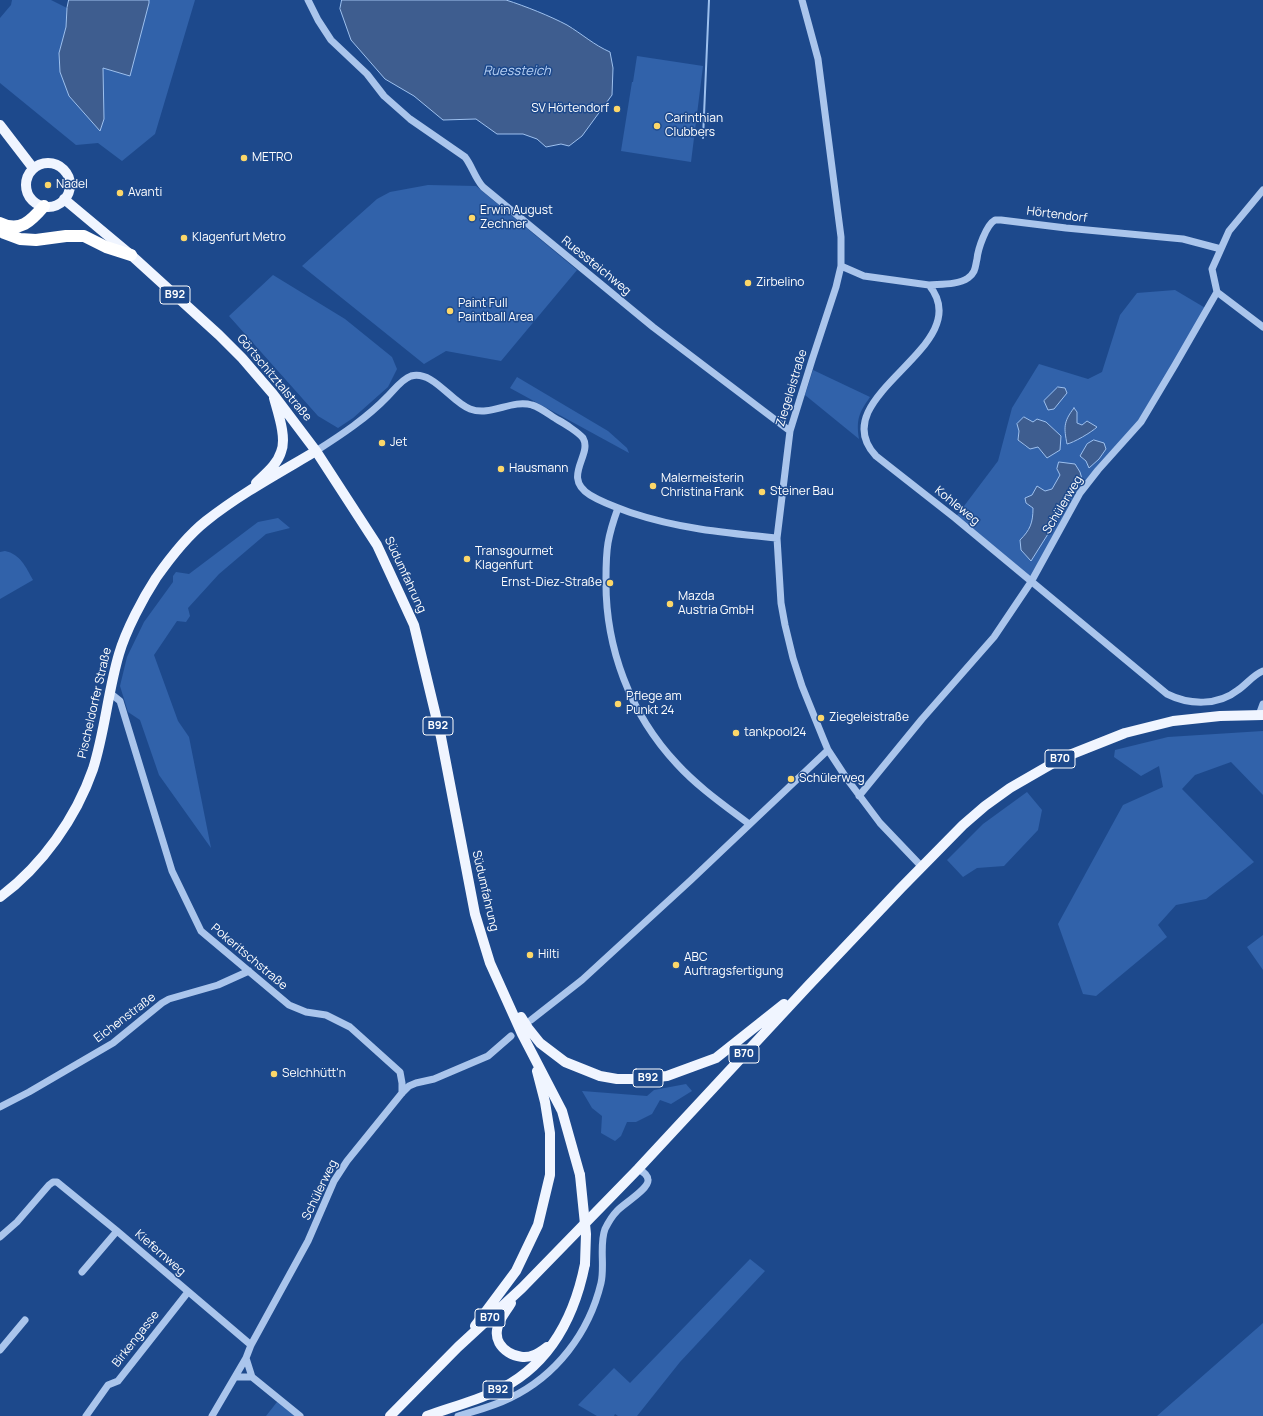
<!DOCTYPE html>
<html>
<head>
<meta charset="utf-8">
<style>
  body { margin:0 }
  canvas { display:block; background:#1d498c }
</style>
</head>
<body>
<canvas width="1263" height="1416"></canvas>
<script>
const context = document.querySelector('canvas').getContext('2d');
context.lineJoin = 'round';
function fillPath(path, color) { context.fillStyle = color; context.fill(path, 'evenodd'); }
function trace(path, color, width, dash) { context.strokeStyle = color; context.lineWidth = width; context.lineCap = dash ? 'butt' : 'round'; context.setLineDash(dash || []); context.stroke(path); }
function drawText(font, color, halo, rows, align = 'center') {
  context.font = font + ' Manrope,sans-serif'; context.lineWidth = 3; context.setLineDash([]); context.textBaseline = 'middle'; context.strokeStyle = halo; context.fillStyle = color; for (const [text, x, y, turn = 0] of rows) {
    context.save(); context.translate(x, y); context.rotate((+turn || 0) * Math.PI / 180); context.textAlign = isNaN(turn) ? turn : align; if (halo) context.strokeText(text, 0, 0); context.fillText(text, 0, 0); context.restore();
  }
}
const green = new Path2D(`
  M12,0h39l16,8 -1,19 -7,26 10,43 14,14 21,9 -1,-51 26,7 20,-72v-3h46l-40,134 -33,27 -24,-18 -22,2 -76,-62v-65l11,-13z
  M637,56l66,10 -12,96 -70,-11 11,-69h1z
  M428,185l48,1 101,84 -76,91 -55,-10 -22,13 -122,-98 75,-67 13,-7z
  M273,275l72,44 47,38 5,12 -9,18 -35,31 -15,10 -20,-12 -89,-100z
  M1175,290l32,19 -66,113 -61,71 -49,89 -76,-64 43,-57 14,-53 27,-44 49,15 14,-7 18,-57 17,-22zM1077,412v11l15,9c-9,3 -16,10 -25,12zM1019,431l41,19 -18,2 -4,-5h-12l-8,-7zM1068,463l7,1 1,25 -18,23 -5,14 -22,35 -3,-30 5,-13v-10l-7,-5 6,-8 20,-6z
  M813,370l57,27c-11,16 -14,22 -11,42l-54,-44z
  M517,377l91,54 19,17 2,5 -119,-65z
  M278,518l12,10 -24,6 -47,40 -31,34 2,8 -4,6 -9,-1 -23,34 24,66 11,16 22,111 -52,-73 -19,-55 -12,-8 -8,-26 7,-29 17,-35 29,-40v-6l3,-4 13,2 69,-52z
  M5,551c15,3 21,16 28,29l-33,19v-47z
  M1263,731v64l-32,-33 -36,13 -13,14 72,73 -48,37 -30,6 -18,20 9,12 -71,59 -13,-2 -25,-70 65,-119 40,-18 -4,-21 -18,10 -27,-19 1,-7 53,-13z
  M1027,792l15,18 -4,20 -34,36 -27,2 -14,9 -16,-17 36,-36z
  M1263,935v35l-16,-23z
  M686,1084l6,7 -21,13 -11,-4 -8,14 -16,8h-9l-6,14 -6,5 -14,-8 1,-17 -10,-8 -10,-17 65,5 7,-6z
  M750,1259l15,12 -85,91 -43,54h-19l-3,-2 -1,2h-17l-19,-11 36,-37 16,15z
  M1263,1323v93h-106z
  M277,1402h1l17,14h-29z`);
const water = new Path2D(`
  M69,0h80v3l-19,73 -27,-8 1,51 -4,12 -31,-35 -9,-24 -1,-19 7,-26 1,-19z
  M342,0h164c19,6 44,16 61,25 15,9 27,20 43,27l3,16 -1,27 -30,41 -13,10 -8,-2 -15,3 -9,-8 -14,-5h-26l-21,-15 -33,1 -29,-24 -29,-17 -34,-39 -11,-31z
  M1058,387l7,1 2,5 -13,16 -6,1 -4,-9z
  M1074,408l3,4v11l5,2 5,-4 10,6c-5,5 -24,16 -30,17 -3,-16 -4,-22 7,-36z
  M1024,417l9,5 4,-3 9,3 15,14 -1,14 -13,8 -9,-11 -8,2 -12,-9 1,-9 -2,-7z
  M1094,440l10,3 2,6 -7,10 -10,9 -3,-7 -6,-5 7,-12z
  M1059,462l16,2 5,8 2,7 -6,10 -18,23 -5,14 -22,35 -10,-11 -1,-10c10,-10 13,-17 13,-32l-7,-5 -1,-5 7,-3 5,-9 8,5 7,-2 8,-14 -3,-6z`);
const stream = new Path2D(`
  M703,138l6,-138`);
const minor = new Path2D(`
  M308,0l10,20 13,20 36,34 17,22 26,23 55,38c7,9 10,21 18,30l170,140 137,104
  M802,0l16,59 23,178v29l-5,21 -24,73 -22,71 -13,107 4,65 4,22 8,33 9,28 21,52 5,12 19,29 33,44 42,44
  M841,266l23,10 65,9c51,62 -109,111 -53,171l79,62 212,176c22,11 51,12 71,-4 9,-6 15,-15 25,-19
  M929,285c12,-1 29,0 39,-7 8,-6 7,-11 9,-19 1,-10 9,-34 18,-39 1,0 5,0 6,0l65,8 117,11 38,10
  M1217,292l46,35
  M316,451c25,-16 51,-33 72,-55 6,-6 14,-17 23,-20 22,-6 40,26 59,33 21,8 41,-10 62,-4 8,2 19,11 26,15 6,3 21,13 25,18 10,17 -22,39 7,57 13,8 28,13 42,18 48,16 95,20 145,25
  M618,508c-4,11 -8,23 -10,35 -2,12 -2,24 -2,36 -1,68 24,135 71,185 21,23 47,41 72,60
  M110,693l10,8 52,170 29,60 88,74 17,7 20,3 24,12 50,45 2,11v10
  M1259,715l4,-11
  M859,796l63,-77 72,-82 37,-55 49,-89 18,-23 43,-48 34,-57 42,-73 -5,-23 17,-38 34,-41
  M531,1020l51,-40 109,-100 137,-130
  M0,1107l29,-15 84,-49 49,-40 7,-4 49,-14 31,-14
  M0,1237l17,-15 32,-37 4,-3h4l60,49 134,114
  M82,1272l35,-41
  M0,1350l25,-30
  M246,1358l6,19 48,39
  M235,1377h17
  M86,1416l22,-31 10,-4 70,-89
  M212,1416l34,-58 5,-13 57,-104 26,-60 13,-20 55,-68 7,-7 7,-3 18,-4 54,-23 23,-20
  M458,1416c18,-5 36,-10 52,-18 46,-22 79,-65 91,-115 4,-17 -2,-38 4,-54 3,-6 7,-13 12,-18 6,-7 32,-22 31,-31 0,-5 -6,-9 -10,-11`);
const major = new Path2D(`
  M0,125l33,43
  M26 185a22 22 0 1 1 44 0a22 22 0 1 1-44 0Z
  M64,199l67,56 88,80 23,23 31,36 43,57 61,94 37,80 27,112 34,177 15,49 32,71 40,77 18,64
  M256,483c9,-9 21,-18 25,-31 6,-14 -3,-39 -7,-54
  M0,897c42,-31 76,-79 93,-128 12,-38 15,-78 26,-115 7,-24 24,-56 37,-76 14,-20 31,-42 50,-57 34,-27 73,-48 110,-70
  M521,1017l7,11 12,15 25,19 35,14 17,3h21l29,-3 49,-18 68,-54
  M511,1303c-5,9 -13,17 -14,27 -3,19 21,32 37,25 4,-1 9,-5 13,-8
  M475,1326l41,-55 22,-46 12,-50v-42l-5,-31 -8,-31
  M390,1416l68,-69 64,-59 116,-119 170,-183 93,-98 62,-63 22,-19 25,-18 52,-30 63,-25 48,-12 47,-5 43,-1
  M427,1416c22,-8 45,-14 67,-24 54,-24 80,-73 91,-128`);
const highway = new Path2D(`
  M0,223c20,10 31,-2 44,-17
  M0,230l4,3 16,6 16,1 30,-4h18l22,11 25,8`);
const majorBridge = new Path2D(`
  M580,1175l6,59 -1,30`);
const markers = [
  [617,109,4,"#fcd769"],
  [657,126,4,"#fcd769"],
  [244,158,4,"#fcd769"],
  [48,185,4,"#fcd769"],
  [120,193,4,"#fcd769"],
  [472,218,4,"#fcd769"],
  [184,238,4,"#fcd769"],
  [748,283,4,"#fcd769"],
  [450,311,4,"#fcd769"],
  [382,443,4,"#fcd769"],
  [501,469,4,"#fcd769"],
  [653,486,4,"#fcd769"],
  [762,492,4,"#fcd769"],
  [467,559,4,"#fcd769"],
  [610,583,4,"#fcd769"],
  [670,604,4,"#fcd769"],
  [618,704,4,"#fcd769"],
  [821,718,4,"#fcd769"],
  [736,733,4,"#fcd769"],
  [791,779,4,"#fcd769"],
  [530,955,4,"#fcd769"],
  [676,965,4,"#fcd769"],
  [274,1074,4,"#fcd769"]
];
const shields = [
  [175,295,30],
  [438,726,30],
  [1060,759,30],
  [744,1054,30],
  [648,1078,30],
  [490,1318,30],
  [498,1390,30]
];
const shieldNames = [
  ["B92",175,295],
  ["B92",438,726],
  ["B70",1060,759],
  ["B70",744,1054],
  ["B92",648,1078],
  ["B70",490,1318],
  ["B92",498,1390]
];
const poiNames = [
  ["SV Hörtendorf",609,109,"right"],
  ["Carinthian",665,119],
  ["Clubbers",665,133],
  ["METRO",252,158],
  ["Nadel",56,185],
  ["Avanti",128,193],
  ["Erwin August",480,211],
  ["Zechner",480,225],
  ["Klagenfurt Metro",192,238],
  ["Zirbelino",756,283],
  ["Paint Full",458,304],
  ["Paintball Area",458,318],
  ["Jet",390,443],
  ["Hausmann",509,469],
  ["Malermeisterin",661,479],
  ["Christina Frank",661,493],
  ["Steiner Bau",770,492],
  ["Transgourmet",475,552],
  ["Klagenfurt",475,566],
  ["Ernst-Diez-Straße",602,583,"right"],
  ["Mazda",678,597],
  ["Austria GmbH",678,611],
  ["Pflege am",626,697],
  ["Punkt 24",626,711],
  ["Ziegeleistraße",829,718],
  ["tankpool24",744,733],
  ["Schülerweg",799,779],
  ["Hilti",538,955],
  ["ABC",684,958],
  ["Auftragsfertigung",684,972],
  ["Selchhütt'n",282,1074]
];
const streetNames = [
  ["Hörtendorf",1057,215,7],
  ["Ruessteichweg",596,266,39],
  ["Görtschitztalstraße",274,378,50],
  ["Ziegeleistraße",792,388,-73],
  ["Schülerweg",1063,505,-59],
  ["Kohleweg",957,506,39],
  ["Südumfahrung",405,575,65],
  ["Pischeldorfer Straße",95,703,-77],
  ["Südumfahrung",485,891,77],
  ["Pokeritschstraße",249,957,40],
  ["Eichenstraße",125,1018,-37],
  ["Schülerweg",320,1190,-64],
  ["Kiefernweg",160,1253,41],
  ["Birkengasse",136,1339,-52]
];
const waterNames = [
  ["Ruessteich",517,71]
];
fillPath(green, '#3162aa');
fillPath(water, '#3e5d8f');
trace(water, '#9dc0ee', 1);
trace(stream, '#9dc0ee', 2);
trace(minor, '#aac5ec', 7);
trace(major, '#f0f5ff', 10);
trace(highway, '#fff', 12);
trace(majorBridge, '#f0f5ff', 10);
for (const [x, y, r, color] of markers) { const dot = new Path2D(); dot.arc(x, y, r, 0, 2 * Math.PI); context.fillStyle = color; context.fill(dot); trace(dot, '#1d498c', 1.5); }
for (const [x, y, w] of shields) { const box = new Path2D(); box.roundRect(x - w / 2, y - 9, w, 18, 3); context.fillStyle = '#1d498c'; context.fill(box); trace(box, '#fff', 1); }
drawText('bold 11px', '#fff', null, shieldNames);
drawText('12px', '#fff', '#1d498c', poiNames, 'left');
drawText('12px', '#fff', '#1d498c', streetNames);
drawText('italic 13px', '#b6d0f4', '#1d498c', waterNames);
</script>
</body>
</html>
